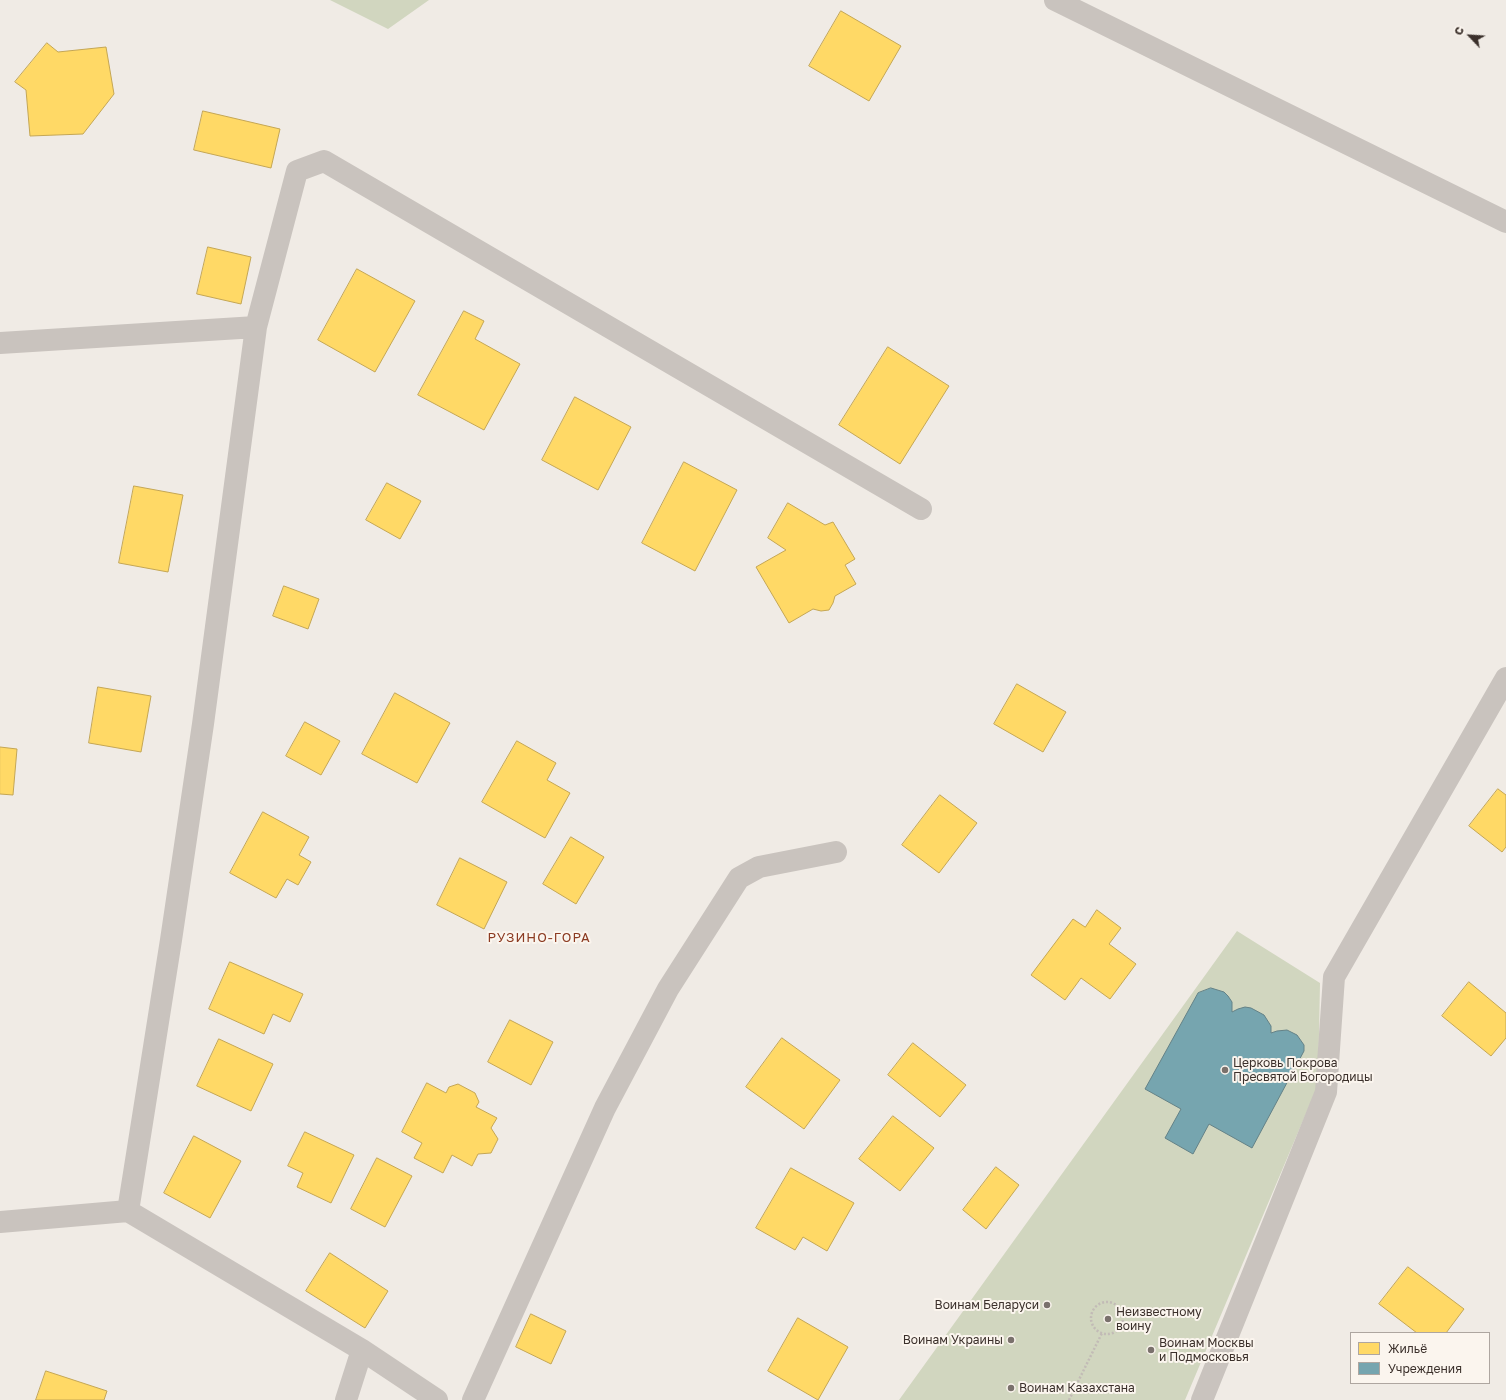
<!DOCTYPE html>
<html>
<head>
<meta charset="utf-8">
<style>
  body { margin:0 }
  #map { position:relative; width:1506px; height:1400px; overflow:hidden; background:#f0ebe5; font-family:"Golos Text",sans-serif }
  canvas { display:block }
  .legend { position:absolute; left:1350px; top:1332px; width:140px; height:52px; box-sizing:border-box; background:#fbf5ee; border:1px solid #aea6a0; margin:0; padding:5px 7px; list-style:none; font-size:12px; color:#3b302b }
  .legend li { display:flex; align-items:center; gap:8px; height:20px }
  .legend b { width:20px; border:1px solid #aea6a0 }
  .north { position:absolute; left:1450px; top:16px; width:40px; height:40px; -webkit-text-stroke:3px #fbf5ee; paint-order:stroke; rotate:295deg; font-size:11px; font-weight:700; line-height:16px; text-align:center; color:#3b302b }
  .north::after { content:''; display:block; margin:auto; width:14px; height:18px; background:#3b302b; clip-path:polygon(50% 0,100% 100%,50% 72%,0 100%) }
</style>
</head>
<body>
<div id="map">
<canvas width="1506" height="1400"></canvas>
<ul class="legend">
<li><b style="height:11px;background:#ffd966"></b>Жильё</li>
<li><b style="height:11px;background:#76a5af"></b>Учреждения</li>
</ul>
<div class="north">С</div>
</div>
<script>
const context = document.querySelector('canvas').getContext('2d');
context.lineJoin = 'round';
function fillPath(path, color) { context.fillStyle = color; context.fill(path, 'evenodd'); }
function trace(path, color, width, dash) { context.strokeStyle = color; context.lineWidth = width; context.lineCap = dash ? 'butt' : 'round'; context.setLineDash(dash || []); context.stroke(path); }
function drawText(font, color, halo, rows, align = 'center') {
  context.font = font + ' "Golos Text",sans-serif'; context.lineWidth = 4; context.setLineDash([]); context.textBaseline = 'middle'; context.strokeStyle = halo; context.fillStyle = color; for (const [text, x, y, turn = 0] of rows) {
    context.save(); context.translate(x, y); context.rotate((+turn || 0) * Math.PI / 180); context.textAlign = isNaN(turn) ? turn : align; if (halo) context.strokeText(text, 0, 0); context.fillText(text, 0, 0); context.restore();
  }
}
const green = new Path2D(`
  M330,0h99l-41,29z
  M1237,931l83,52 -2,102 -133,315h-286z`);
const homes = new Path2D(`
  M841,11l60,35 -32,55 -60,-35z
  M47,43l11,9 48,-5 8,47 -31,40 -53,2 -4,-46 -11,-8z
  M203,111l77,18 -9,39 -77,-18z
  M208,247l43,10 -10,47 -44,-10z
  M357,269l58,32 -40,71 -57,-32z
  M464,311l20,10 -9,18 45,25 -36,66 -66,-35z
  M888,347l61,39 -49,78 -61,-39z
  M575,397l56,30 -33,63 -56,-30z
  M684,462l53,28 -42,81 -53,-28z
  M387,483l34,18 -21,38 -34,-19z
  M134,486l49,9 -15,77 -49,-9z
  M788,503l37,22 8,-3 22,37 -10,6 11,19 -21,12 -2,7 -4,7 -8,1 -8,-2 -24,14 -33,-56 30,-17 -18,-12z
  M284,586l35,13 -11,30 -35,-13z
  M1017,684l49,28 -23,40 -49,-28z
  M98,687l53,9 -10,56 -52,-9z
  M395,693l55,30 -33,60 -55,-29z
  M305,722l35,19 -19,34 -35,-19z
  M517,741l39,22 -9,17 23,13 -25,45 -63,-36z
  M0,747l17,2 -4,46 -13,-1z
  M1498,789l8,6v52l-4,5 -33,-26z
  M940,795l37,28 -38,50 -37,-28z
  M263,812l46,25 -10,18 12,7 -13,23 -11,-6 -11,19 -46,-25z
  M571,837l33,20 -28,47 -33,-20z
  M460,858l47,24 -23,47 -47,-24z
  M1097,910l24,18 -12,16 27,20 -26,35 -29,-21 -16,22 -34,-25 42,-56 12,8z
  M230,962l73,32 -13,28 -17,-8 -9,20 -55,-25z
  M1469,982l37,31v25l-15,18 -49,-40z
  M510,1020l43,22 -22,43 -43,-23z
  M782,1038l58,42 -36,49 -58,-42z
  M219,1039l54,25 -22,47 -54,-25z
  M913,1043l53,42 -26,32 -52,-42z
  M427,1083l19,10 3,-6 9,-3 17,9 4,9 -3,5 21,11 -6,10 7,11 -7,14 -13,1 -6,12 -20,-11 -9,18 -29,-15 8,-15 -20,-11z
  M893,1116l41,32 -34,43 -41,-32z
  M305,1132l49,23 -23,48 -34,-16 6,-14 -15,-7z
  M194,1136l47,25 -31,57 -46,-25z
  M377,1158l35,18 -27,51 -34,-18z
  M996,1167l23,18 -33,44 -23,-19z
  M791,1168l63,35 -27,48 -24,-14 -8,13 -39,-22z
  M330,1253l58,38 -23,37 -59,-37z
  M1408,1267l56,42 -18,24h-29l-38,-29z
  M531,1314l35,17 -15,33 -35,-17z
  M798,1318l50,29 -30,53 -50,-29z
  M46,1371l61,20 -3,9h-68z`);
const public = new Path2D(`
  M1211,988l13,4 4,4 4,6v10l6,-3 7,-2 6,1 13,7 7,11v7l6,-2 10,-1 10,5 7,10v6l-52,97 -43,-24 -16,30 -28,-16 16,-29 -36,-20 53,-96z`);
const path = new Path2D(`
  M1091 1318a16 16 0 1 1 32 0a16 16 0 1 1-32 0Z
  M1069,1400l33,-67`);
const minor = new Path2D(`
  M1055,0l451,222
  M0,343l256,-16
  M128,1211l43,-271 32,-216 53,-397 41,-156 27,-10 597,348
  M0,1222l128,-11 234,139 75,50
  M346,1400l16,-50
  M473,1400l132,-292 63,-119 71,-111 20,-11 77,-15
  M1202,1400l124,-308 8,-115 172,-299`);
const markers = [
  [1225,1070,4,"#7a716c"],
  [1047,1305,4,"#7a716c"],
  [1108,1319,4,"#7a716c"],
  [1011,1340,4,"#7a716c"],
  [1151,1350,4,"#7a716c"],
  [1011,1388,4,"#7a716c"]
];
const poiNames = [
  ["Церковь Покрова",1233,1063],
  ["Пресвятой Богородицы",1233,1077],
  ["Воинам Беларуси",1039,1305,"right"],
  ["Неизвестному",1116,1312],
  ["воину",1116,1326],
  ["Воинам Украины",1003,1340,"right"],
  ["Воинам Москвы",1159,1343],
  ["и Подмосковья",1159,1357],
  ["Воинам Казахстана",1019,1388]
];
const neighbourhoodNames = [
  ["РУЗИНО-ГОРА",539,938]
];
fillPath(green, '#d1d6bf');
fillPath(homes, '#ffd966');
trace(homes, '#c4a654', 1);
fillPath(public, '#76a5af');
trace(public, '#648287', 1);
trace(path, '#c2bbb6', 2.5, [2, 2]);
trace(minor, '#c9c3be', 22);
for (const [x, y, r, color] of markers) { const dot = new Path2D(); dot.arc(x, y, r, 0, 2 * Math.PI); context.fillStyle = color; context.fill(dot); trace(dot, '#fbf5ee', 1.5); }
drawText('12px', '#3b302b', '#fbf5ee', poiNames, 'left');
context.letterSpacing = '1px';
drawText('13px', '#8c3b22', '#fbf5ee', neighbourhoodNames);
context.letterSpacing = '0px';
</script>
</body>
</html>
